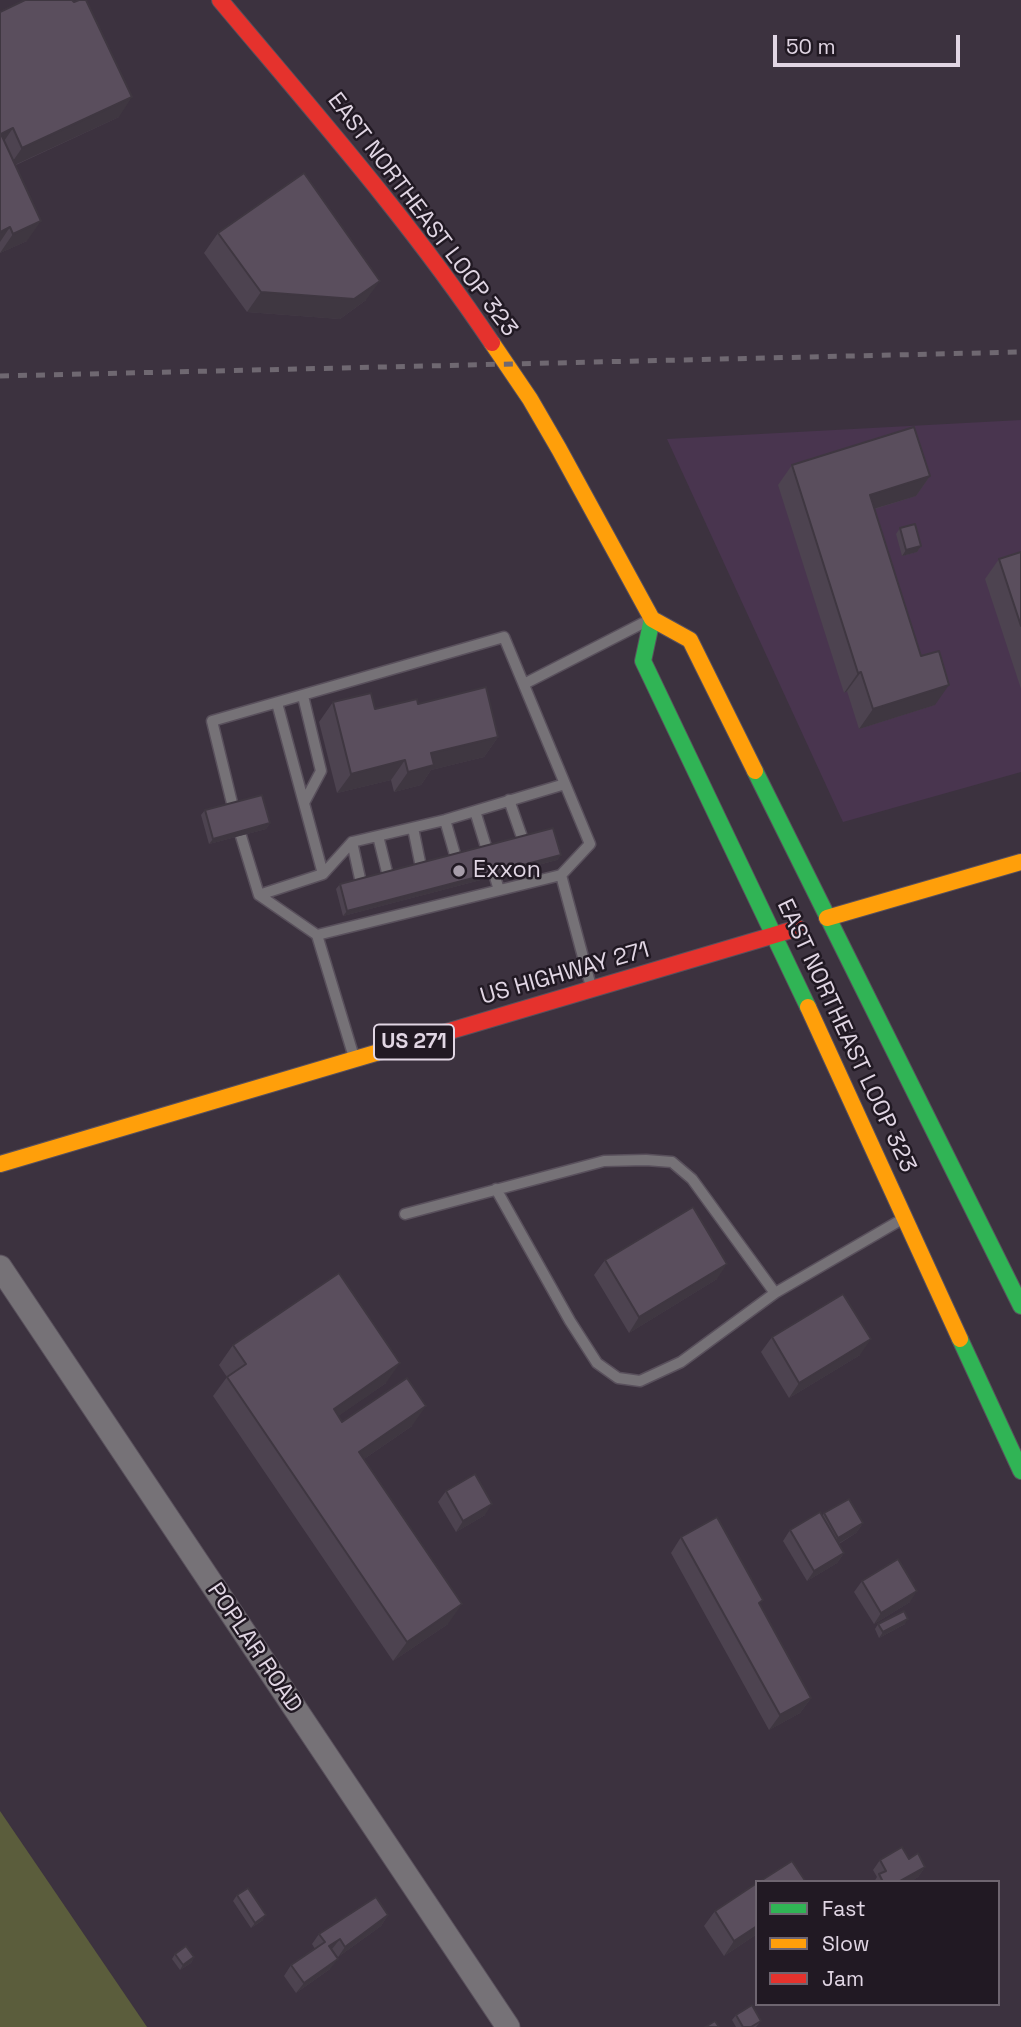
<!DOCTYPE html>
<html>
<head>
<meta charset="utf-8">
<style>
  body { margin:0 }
  #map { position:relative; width:1021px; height:2027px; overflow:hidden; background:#3c323f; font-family:"Space Grotesk",sans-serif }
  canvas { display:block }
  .legend { position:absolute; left:755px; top:1880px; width:245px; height:126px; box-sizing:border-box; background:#211923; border:2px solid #6e6570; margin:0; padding:9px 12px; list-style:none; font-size:21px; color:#e1d6e4 }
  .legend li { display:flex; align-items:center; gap:14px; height:35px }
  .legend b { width:35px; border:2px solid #6e6570 }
  .scale { position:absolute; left:773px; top:35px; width:187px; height:32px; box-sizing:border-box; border:4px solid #e1d6e4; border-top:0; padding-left:9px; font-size:21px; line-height:24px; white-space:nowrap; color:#e1d6e4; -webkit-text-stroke:5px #211923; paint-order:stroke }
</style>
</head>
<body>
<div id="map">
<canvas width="1021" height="2027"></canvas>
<ul class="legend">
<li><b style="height:9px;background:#30b455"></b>Fast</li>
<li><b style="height:9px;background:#ff9f0a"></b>Slow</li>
<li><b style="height:9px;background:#e5322d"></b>Jam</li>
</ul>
<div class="scale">50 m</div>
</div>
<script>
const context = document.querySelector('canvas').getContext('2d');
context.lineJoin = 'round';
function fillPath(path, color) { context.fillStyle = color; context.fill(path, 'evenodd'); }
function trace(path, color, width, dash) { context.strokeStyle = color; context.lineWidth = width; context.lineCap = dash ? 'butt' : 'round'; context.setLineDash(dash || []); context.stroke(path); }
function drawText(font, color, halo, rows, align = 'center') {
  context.font = font + ' "Space Grotesk",sans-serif'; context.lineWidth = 5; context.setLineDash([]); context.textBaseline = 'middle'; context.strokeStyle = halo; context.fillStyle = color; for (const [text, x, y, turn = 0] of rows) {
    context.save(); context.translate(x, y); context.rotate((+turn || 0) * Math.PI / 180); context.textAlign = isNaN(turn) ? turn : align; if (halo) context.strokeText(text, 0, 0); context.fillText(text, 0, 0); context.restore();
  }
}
const built = new Path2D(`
  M1021,420v352l-178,50 -176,-383z`);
const green = new Path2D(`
  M0,1811l147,216h-147z`);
const lane = new Path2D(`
  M524,684l119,-61
  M303,696l18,75 -17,32
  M277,703l46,171
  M509,800l14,40
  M233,807l-21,-86 292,-84 86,207 -29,31
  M475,811l12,39
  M445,820l11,38
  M413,828l8,39
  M241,836l18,59 58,40
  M378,836l10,40
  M352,842l9,41
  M495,877l4,13
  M259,895l64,-21 29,-32 93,-22 120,-36
  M353,1054l-36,-119 244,-60 29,108
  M496,1189l74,132 27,42 21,15 22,3 41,-19 94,-69
  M405,1214l199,-53 42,-1 26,2 20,17 83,114 124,-72`);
const street = new Path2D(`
  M0,1267l508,760`);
const fast = new Path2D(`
  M652,619l-9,42 165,346
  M755,771l266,535
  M960,1339l61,132`);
const slow = new Path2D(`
  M492,343l38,56 29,50 93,170 38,21 65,131
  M827,918l194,-56
  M808,1007l152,332
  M0,1164l406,-120`);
const jam = new Path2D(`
  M220,0c94,112 191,222 272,343
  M406,1044l392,-116`);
const rail = new Path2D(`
  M0,376l1021,-24`);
const wall = new Path2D(`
  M0,12l119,105 -103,48 11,76 -27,12z
  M218,233l148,67 -26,19 -93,-7 -43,-59z
  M792,465l138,11 -14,20 -41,13 60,196 -76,24 -12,-38 -3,2 -66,-208z
  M900,528l21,18 -4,6 -15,4 -6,-22z
  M1021,552v137l-36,-110 14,-20z
  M333,702l42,7 43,-5 80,33 -14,20 -53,13 -10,15 -27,7 -3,-12 -54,13 -18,-71z
  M205,810l65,13 -4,6 -57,15 -8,-29z
  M561,855l-4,5 -214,56 -7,-27 4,-5z
  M605,1260l112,19 -88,54 -35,-58z
  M772,1337l88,18 -71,43 -28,-46z
  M233,1345l153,38 -48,33 4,6 70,4 -48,33 84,165 -55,37 -180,-265 14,-19 -8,-12z
  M446,1491l39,24 -29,17 -18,-30z
  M824,1513l39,10 -7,10 -17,11 5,9 -7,10 -30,18 -24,-40 7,-11 32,-14z
  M681,1537l79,68 51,93 -11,15 -31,17 -98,-177z
  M862,1581l48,21 -36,22 -20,-32z
  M878,1624h27l-26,14 -4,-9z
  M909,1859l16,8 -7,10 -8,5h-36l3,-5 -4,-7 7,-10z
  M757,1883v51l-33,22 -20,-30 11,-15z
  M237,1895l26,25 -12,8 -18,-27z
  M388,1915l-7,11 -43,31 -6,-8 -1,1 -1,19 -34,24 -12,-17 7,-11 24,-16 -3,-5 7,-10z
  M175,1954l19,3 -3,6 -11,7 -8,-11z
  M736,2015l25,6 -5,6h-20l-4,-7z`);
const shadedWall = new Path2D(`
  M132,97l-13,20 -111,51 14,-20z
  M13,128l-13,19 1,-13z
  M41,221l-14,20 -27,12 13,-19z
  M10,227l-10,15v-10z
  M380,281l-14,19 -26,19 -93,-7 14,-20z
  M930,476l-14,20 -59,18 13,-19z
  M921,546l-4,6 -15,4 4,-6z
  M861,672l-14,19 -3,2 14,-20z
  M949,685l-14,20 -76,24 14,-20z
  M498,737l-14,20 -53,13 -10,15 -27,7 14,-20 23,-19z
  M405,760l-14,20 -54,13 14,-19z
  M270,823l-4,6 -57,15 4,-5z
  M561,855l-4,5 -214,56 4,-5z
  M727,1264l-10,15 -88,54 10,-16z
  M871,1339l-11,16 -71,43 10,-15z
  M400,1363l-14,20 -66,46 14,-20z
  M426,1406l-14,20 -67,46 14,-20z
  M492,1504l-7,11 -29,17 7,-11z
  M863,1523l-7,10 -25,15 7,-10z
  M844,1553l-7,10 -30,18 7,-10z
  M917,1591l-7,11 -36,22 7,-11z
  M462,1604l-14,20 -55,37 14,-19z
  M908,1619l-3,5 -26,14 4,-6z
  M811,1698l-11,15 -31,17 11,-15z
  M925,1867l-7,10 -8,5h-12z
  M266,1915l-3,5 -12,8 4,-5z
  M388,1915l-7,11 -43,31 7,-10z
  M757,1926v8l-33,22 10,-15z
  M340,1939l-8,10 -10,8 7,-11z
  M194,1957l-3,6 -11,7 3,-5z
  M338,1959l-8,10 -34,24 8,-10z`);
const building = new Path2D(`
  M25,0h47l2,2 5,-2h7l46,97 -110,51 -9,-20 -12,6 40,87 -28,13 -3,-7 -10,5v-220z
  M304,173l76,108 -26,18 -93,-7 -43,-59z
  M914,427l16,49 -60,19 51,161 18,-5 10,34 -76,24 -12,-37 -3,1 -66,-208z
  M915,524l6,22 -15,4 -6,-22z
  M1021,552v74l-22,-67z
  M486,687l12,50 -67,16 3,12 -26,7 -3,-12 -54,14 -18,-72 38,-9 4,16 42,-10 1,5z
  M262,795l8,28 -57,16 -8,-29z
  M553,828l8,27 -214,56 -7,-27z
  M693,1207l34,57 -88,53 -34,-57z
  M339,1273l61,90 -66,46 8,13 65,-44 19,28 -67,46 103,152 -55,38 -180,-265 19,-13 -13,-19z
  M843,1294l28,45 -72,44 -27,-46z
  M475,1474l17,30 -29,17 -17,-30z
  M849,1499l14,24 -25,15 -14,-25z
  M820,1512l24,41 -30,18 -24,-41z
  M717,1517l46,83 -4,3 52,95 -31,17 -99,-178z
  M898,1559l19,32 -36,22 -19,-32z
  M904,1611l4,8 -25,13 -5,-8z
  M902,1847l7,12 9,-6 7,14 -27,15h-15l-4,-8 7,-3 -6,-11z
  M792,1861l14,21h-47z
  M757,1883v43l-23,15 -19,-30z
  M248,1888l18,27 -11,8 -18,-28z
  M376,1897l12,18 -43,32 -5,-8 -11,7 9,13 -34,24 -13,-18 34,-23 -6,-8z
  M186,1946l8,11 -11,8 -8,-11z
  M752,2005l9,16 -10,6h-8l-7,-12z
  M715,2021l4,6h-14z`);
const markers = [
  [459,871,7,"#a79daa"]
];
const shields = [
  [414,1042,80]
];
const shieldNames = [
  ["US 271",414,1042]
];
const streetNames = [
  ["EAST NORTHEAST LOOP 323",422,215,53],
  ["US HIGHWAY 271",565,974,-16],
  ["EAST NORTHEAST LOOP 323",846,1036,65],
  ["POPLAR ROAD",254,1648,56]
];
const poiNames = [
  ["Exxon",473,871]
];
fillPath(built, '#49354f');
fillPath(green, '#5b5d3c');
trace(lane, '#59505c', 13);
trace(street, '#59505c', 25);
trace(fast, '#59505c', 18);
trace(slow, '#59505c', 18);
trace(jam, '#59505c', 18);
trace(lane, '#767277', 10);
trace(street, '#767277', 23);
trace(fast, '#30b455', 16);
trace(slow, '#ff9f0a', 16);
trace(jam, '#e5322d', 16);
trace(rail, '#6f6871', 5, [9, 9]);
fillPath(wall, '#4d4350');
fillPath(shadedWall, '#3f3741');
fillPath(building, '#5a4e5d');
trace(building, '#3f3741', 2);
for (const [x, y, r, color] of markers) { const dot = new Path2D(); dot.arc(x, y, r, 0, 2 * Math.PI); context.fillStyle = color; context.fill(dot); trace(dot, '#211923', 2.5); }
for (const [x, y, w] of shields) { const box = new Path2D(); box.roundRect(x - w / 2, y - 17.5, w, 35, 5); context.fillStyle = '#211923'; context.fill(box); trace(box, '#e1d6e4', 2); }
drawText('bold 21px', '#e1d6e4', null, shieldNames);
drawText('23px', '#e1d6e4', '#211923', streetNames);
drawText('23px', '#e1d6e4', '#211923', poiNames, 'left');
</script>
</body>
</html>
